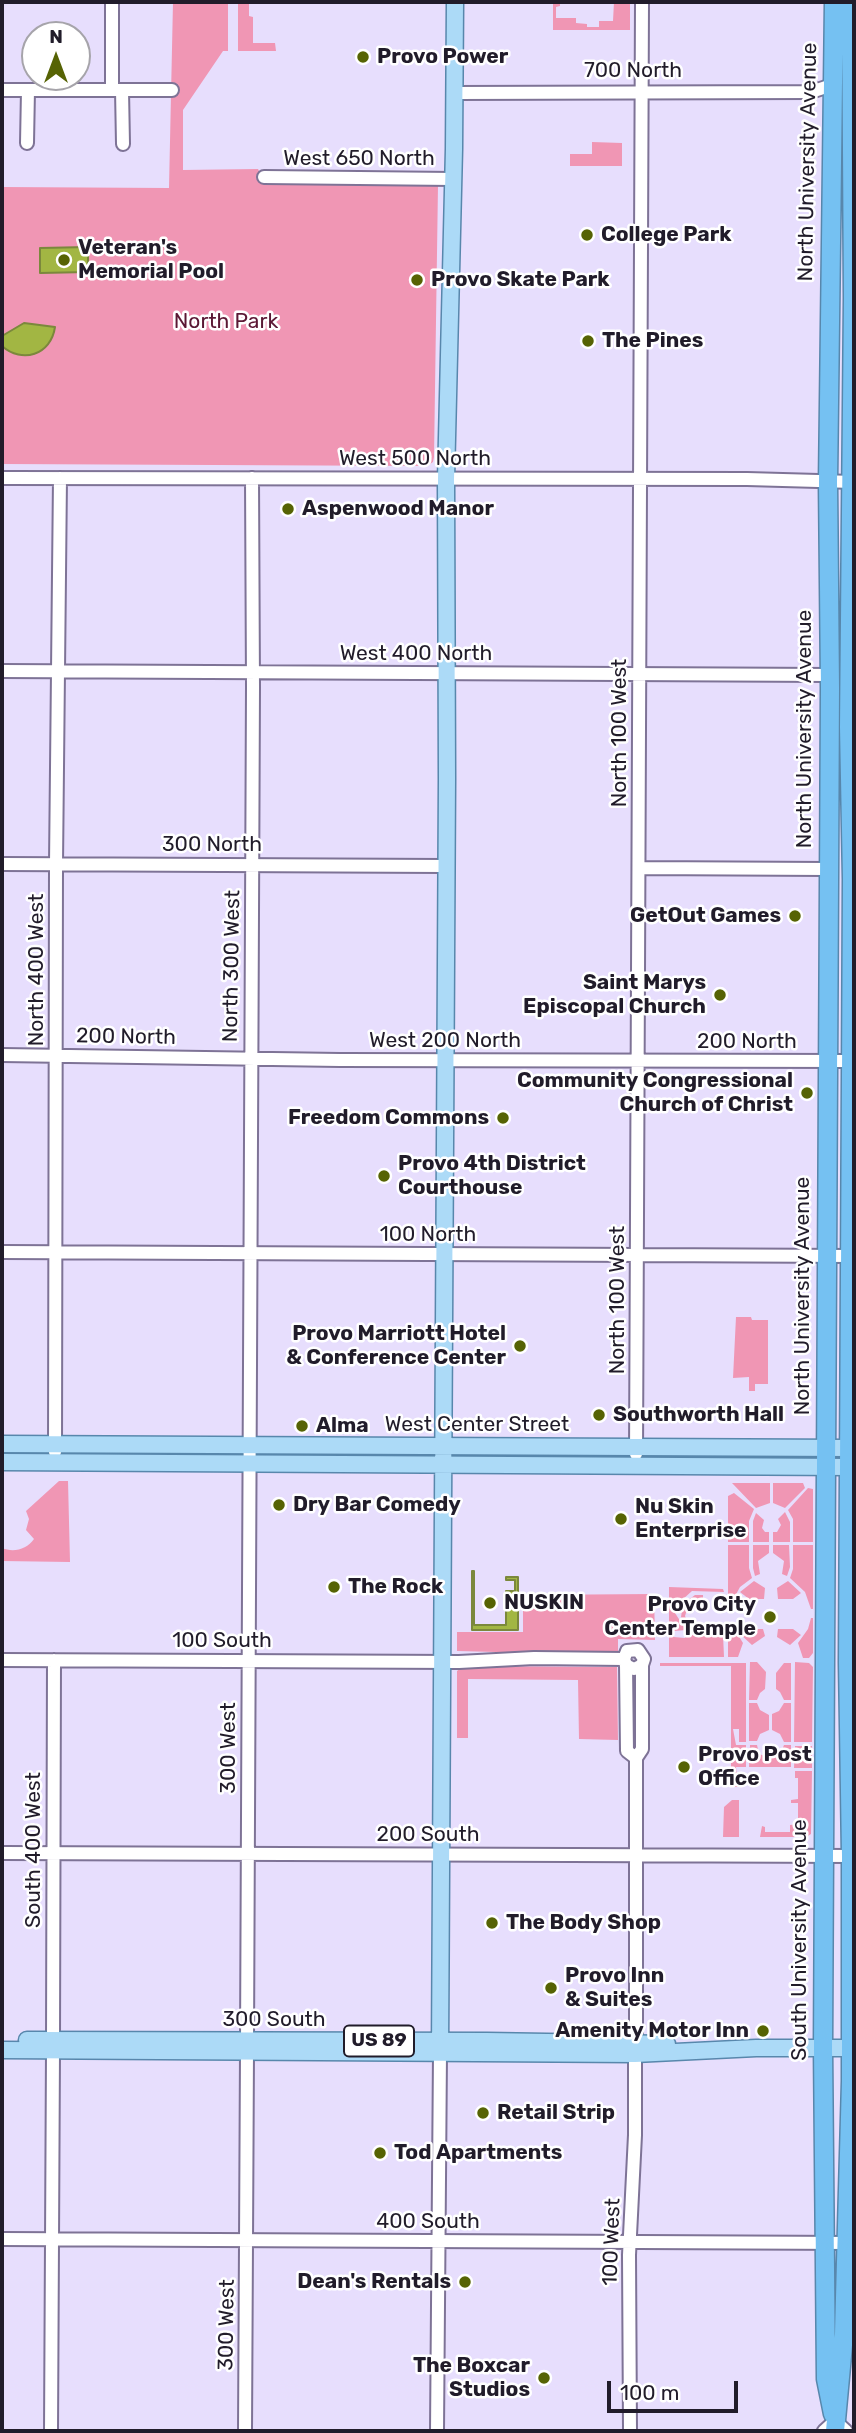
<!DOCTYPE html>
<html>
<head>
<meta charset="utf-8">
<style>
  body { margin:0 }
  #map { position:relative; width:856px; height:2433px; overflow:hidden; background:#e7defd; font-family:Rubik,sans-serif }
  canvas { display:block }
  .frame { position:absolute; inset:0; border:4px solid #211c2a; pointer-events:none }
  .north { position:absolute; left:21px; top:21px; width:70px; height:70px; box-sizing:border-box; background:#fff; border:2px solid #a6a4aa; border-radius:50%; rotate:0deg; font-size:19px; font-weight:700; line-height:28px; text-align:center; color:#211c2a }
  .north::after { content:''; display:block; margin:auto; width:24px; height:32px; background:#566304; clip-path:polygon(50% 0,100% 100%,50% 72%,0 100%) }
  .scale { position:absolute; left:607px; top:2381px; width:131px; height:32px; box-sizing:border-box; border:4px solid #211c2a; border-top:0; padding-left:9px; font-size:21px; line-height:24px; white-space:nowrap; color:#211c2a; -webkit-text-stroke:5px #fff; paint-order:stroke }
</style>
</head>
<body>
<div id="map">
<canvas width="856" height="2433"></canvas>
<div class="frame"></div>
<div class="north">N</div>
<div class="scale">100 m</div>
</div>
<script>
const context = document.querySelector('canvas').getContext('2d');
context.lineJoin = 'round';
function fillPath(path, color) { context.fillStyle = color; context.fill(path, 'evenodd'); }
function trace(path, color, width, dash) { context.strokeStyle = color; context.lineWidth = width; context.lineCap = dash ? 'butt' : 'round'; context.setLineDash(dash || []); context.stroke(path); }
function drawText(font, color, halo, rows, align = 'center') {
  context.font = font + ' Rubik,sans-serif'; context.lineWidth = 5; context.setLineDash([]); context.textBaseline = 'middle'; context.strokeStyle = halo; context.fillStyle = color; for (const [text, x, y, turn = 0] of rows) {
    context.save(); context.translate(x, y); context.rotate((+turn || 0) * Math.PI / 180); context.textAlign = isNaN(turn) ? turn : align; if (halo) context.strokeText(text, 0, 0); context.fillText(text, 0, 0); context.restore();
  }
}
const green = new Path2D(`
  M173,2h55v49h-5l-40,59v60l75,-1 8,15 172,1 -4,272 -1,5 -6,4 -425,-2v-277l167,1z
  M238,2h11v14l4,1v26h22l1,8h-38z
  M553,2h7v4l-4,1v11h20v5l11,1v3h12v-6h14l1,-19h16v28h-77z
  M592,142l30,1v23h-52v-12h22z
  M736,1317h15l1,3h16v64h-13v7h-6v-14l-16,1z
  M59,1481h9l2,81 -68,-1v-13c12,5 25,1 32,-9l-8,-9 3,-11 -3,-8z
  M732,1483h38v20l-14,5z
  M773,1483h30l2,5 -20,20 -12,-5z
  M808,1488l5,1v53h-20v-23l-5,-9z
  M734,1493l20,16 -5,12v21h-21v-46z
  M785,1512l5,10v20h-17v-10h4l4,-7 -3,-6z
  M756,1513l8,7 -2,8 3,4h4v10h-16v-21z
  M728,1545h21v23l3,10 -12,9 -7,13h-5z
  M753,1545h16v8l-11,8 2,13 -5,2 -2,-8z
  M773,1545h16l1,22 -3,9 -5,-2 2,-13 -11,-8z
  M793,1545h20v64h-2l-6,-17 -15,-14 3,-9z
  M754,1581l11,7 -1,11h-15l-9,-7z
  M788,1581l13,12 -8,6h-15l-1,-11z
  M669,1587l54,2 1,3 -32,-1 -10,9 -7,13 11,17 -12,1v6l11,1 3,-7 4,4 31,-1 1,23h-55z
  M654,1594l1,46 -37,-1v14l-44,1 -117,-3v-19h66v-37z
  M695,1595h8v4l-14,4 -4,13c3,9 9,11 18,11v4l-13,-2 -9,-12 2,-13z
  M811,1618h2v35l-4,5h-6l-5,-15 10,-14z
  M728,1627h5l10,16 -5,14h-10z
  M749,1629h14l2,7 -13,9 -12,-11z
  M778,1629h15l8,6 -11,10 -13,-8z
  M750,1662h7l9,10 -1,17 -5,4 -3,7h-8z
  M795,1662l14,1 4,4 -1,75h-18z
  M660,1663h86v79h-7v-13h-6l3,16h10v22h-10l1,10 -3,1v5l5,1v3h-8v-121h-71z
  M784,1663h7v37h-7l-4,-8 -4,-3v-16z
  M463,1666l154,1 1,73 -39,-1 -1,-59 -110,-1v59h-11v-67z
  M749,1703h8l3,7 9,5v15l-9,4 -3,7h-8z
  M784,1703h7v39h-7l-4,-8 -8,-4v-16l7,-3z
  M750,1745h7l2,9 9,3 12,-2 4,-10h7v22h-42z
  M795,1746h17v22h-18z
  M795,1771h17l-1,63 -5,3h-46l2,-11 3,1v5h25v-7l8,-1v-21h-7v-3l7,-1v-21h-3z
  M732,1800h7v37h-16l1,-30z`);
const water = new Path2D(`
  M88,247v25l-48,1v-25z
  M24,323l31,4c-4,28 -33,37 -53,19v-10z
  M472,1571h2v54h32v-34h9v-11h-9v-3h12v53h-46z`);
const minor = new Path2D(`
  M2,90h170
  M112,90v-88
  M122,90l1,54
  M455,93l356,-1 21,-7
  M27,143l1,-53
  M264,177l189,2
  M2,478l745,1 107,3
  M2,671l828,4
  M2,864l443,2
  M639,868l188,1
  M2,1055l338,5 514,1
  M2,1252l852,4
  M55,1452l1,-588 4,-386
  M636,1454l6,-1452
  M2,1660l457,2 75,-4 90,1
  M626,1665l1,86 9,7
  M636,1758l6,-9v-84l2,-6 -6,-9 -11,1 -3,8 2,6 8,4 8,-4
  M2,1853l852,3
  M53,2040l1,-380
  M247,2041l6,-1354 -1,-209
  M636,2042v-284
  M2,2239l850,4
  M51,2431l2,-380
  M245,2431l2,-379
  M437,2431l3,-378
  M630,2431l-1,-176 6,-120v-81
  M824,2431l11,-10 11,10`);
const major = new Path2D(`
  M2,1444l847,4
  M2,1462l847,5
  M27,2040l460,1 180,3
  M2,2050l633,4 121,-6h98
  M440,2053l7,-1274 -1,-300 8,-330 1,-147`);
const highway = new Path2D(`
  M833,2414l-7,-35 -3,-331 7,-1360 -2,-206 6,-480
  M835,2431l9,-97 7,-253v-225l-3,-194 4,-783 -3,-152 4,-429 -2,-296`);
const markers = [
  [363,57,7,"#566304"],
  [587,235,7,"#566304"],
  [64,260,7,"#566304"],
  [417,280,7,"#566304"],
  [588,341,7,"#566304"],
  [288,509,7,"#566304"],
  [795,916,7,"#566304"],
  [720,995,7,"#566304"],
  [807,1093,7,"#566304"],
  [503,1118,7,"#566304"],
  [384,1176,7,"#566304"],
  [520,1346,7,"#566304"],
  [599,1415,7,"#566304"],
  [302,1426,7,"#566304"],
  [279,1505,7,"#566304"],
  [621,1519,7,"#566304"],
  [334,1587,7,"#566304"],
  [490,1603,7,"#566304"],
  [770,1617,7,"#566304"],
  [684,1767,7,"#566304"],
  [492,1923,7,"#566304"],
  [551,1988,7,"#566304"],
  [763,2031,7,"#566304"],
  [483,2113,7,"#566304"],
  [380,2153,7,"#566304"],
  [465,2282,7,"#566304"],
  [544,2378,7,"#566304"]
];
const shields = [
  [379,2041,70]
];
const shieldNames = [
  ["US 89",379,2041]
];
const poiNames = [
  ["Provo Power",377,57],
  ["College Park",601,235],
  ["Veteran's",78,248],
  ["Memorial Pool",78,272],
  ["Provo Skate Park",431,280],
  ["The Pines",602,341],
  ["Aspenwood Manor",302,509],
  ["GetOut Games",781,916,"right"],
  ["Saint Marys",706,983,"right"],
  ["Episcopal Church",706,1007,"right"],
  ["Community Congressional",793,1081,"right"],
  ["Church of Christ",793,1105,"right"],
  ["Freedom Commons",489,1118,"right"],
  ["Provo 4th District",398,1164],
  ["Courthouse",398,1188],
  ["Provo Marriott Hotel",506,1334,"right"],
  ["& Conference Center",506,1358,"right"],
  ["Southworth Hall",613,1415],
  ["Alma",316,1426],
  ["Dry Bar Comedy",293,1505],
  ["Nu Skin",635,1507],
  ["Enterprise",635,1531],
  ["The Rock",348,1587],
  ["NUSKIN",504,1603],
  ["Provo City",756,1605,"right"],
  ["Center Temple",756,1629,"right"],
  ["Provo Post",698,1755],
  ["Office",698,1779],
  ["The Body Shop",506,1923],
  ["Provo Inn",565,1976],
  ["& Suites",565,2000],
  ["Amenity Motor Inn",749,2031,"right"],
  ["Retail Strip",497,2113],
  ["Tod Apartments",394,2153],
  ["Dean's Rentals",451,2282,"right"],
  ["The Boxcar",530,2366,"right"],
  ["Studios",530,2390,"right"]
];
const streetNames = [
  ["700 North",633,71],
  ["West 650 North",359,159],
  ["North University Avenue",808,162,-89],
  ["West 500 North",415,459],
  ["West 400 North",416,654],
  ["North University Avenue",805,729,-90],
  ["North 100 West",620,733,-90],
  ["300 North",212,845],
  ["North 300 West",232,966,-89],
  ["North 400 West",37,970,-90],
  ["200 North",126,1037,1],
  ["West 200 North",445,1041],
  ["200 North",747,1042],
  ["100 North",428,1235],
  ["North University Avenue",803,1296,-90],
  ["North 100 West",618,1300,-90],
  ["West Center Street",477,1425],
  ["100 South",222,1641],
  ["300 West",229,1748,-90],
  ["200 South",428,1835],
  ["South 400 West",34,1850,-90],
  ["South University Avenue",800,1940,-90],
  ["300 South",274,2020],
  ["400 South",428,2222],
  ["100 West",612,2242,-88],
  ["300 West",227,2325,-89]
];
const parkNames = [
  ["North Park",226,322]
];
fillPath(green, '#f096b4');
fillPath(water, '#a2b643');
trace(water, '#7b883c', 2);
trace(minor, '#7e7396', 16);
trace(major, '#5887ac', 19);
trace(highway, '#5887ac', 21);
trace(minor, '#fff', 12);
trace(major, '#acdaf7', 16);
trace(highway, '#75c1f2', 18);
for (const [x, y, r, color] of markers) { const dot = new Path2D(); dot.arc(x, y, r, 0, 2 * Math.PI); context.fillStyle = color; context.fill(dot); trace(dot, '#fff', 2.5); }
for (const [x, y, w] of shields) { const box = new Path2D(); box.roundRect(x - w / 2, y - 15.5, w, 31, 5); context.fillStyle = '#fff'; context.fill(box); trace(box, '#211c2a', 2); }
drawText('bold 19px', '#211c2a', null, shieldNames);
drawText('bold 21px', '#211c2a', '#fff', poiNames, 'left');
drawText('21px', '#211c2a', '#fff', streetNames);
drawText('21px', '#5b1734', '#fff', parkNames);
</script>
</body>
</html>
